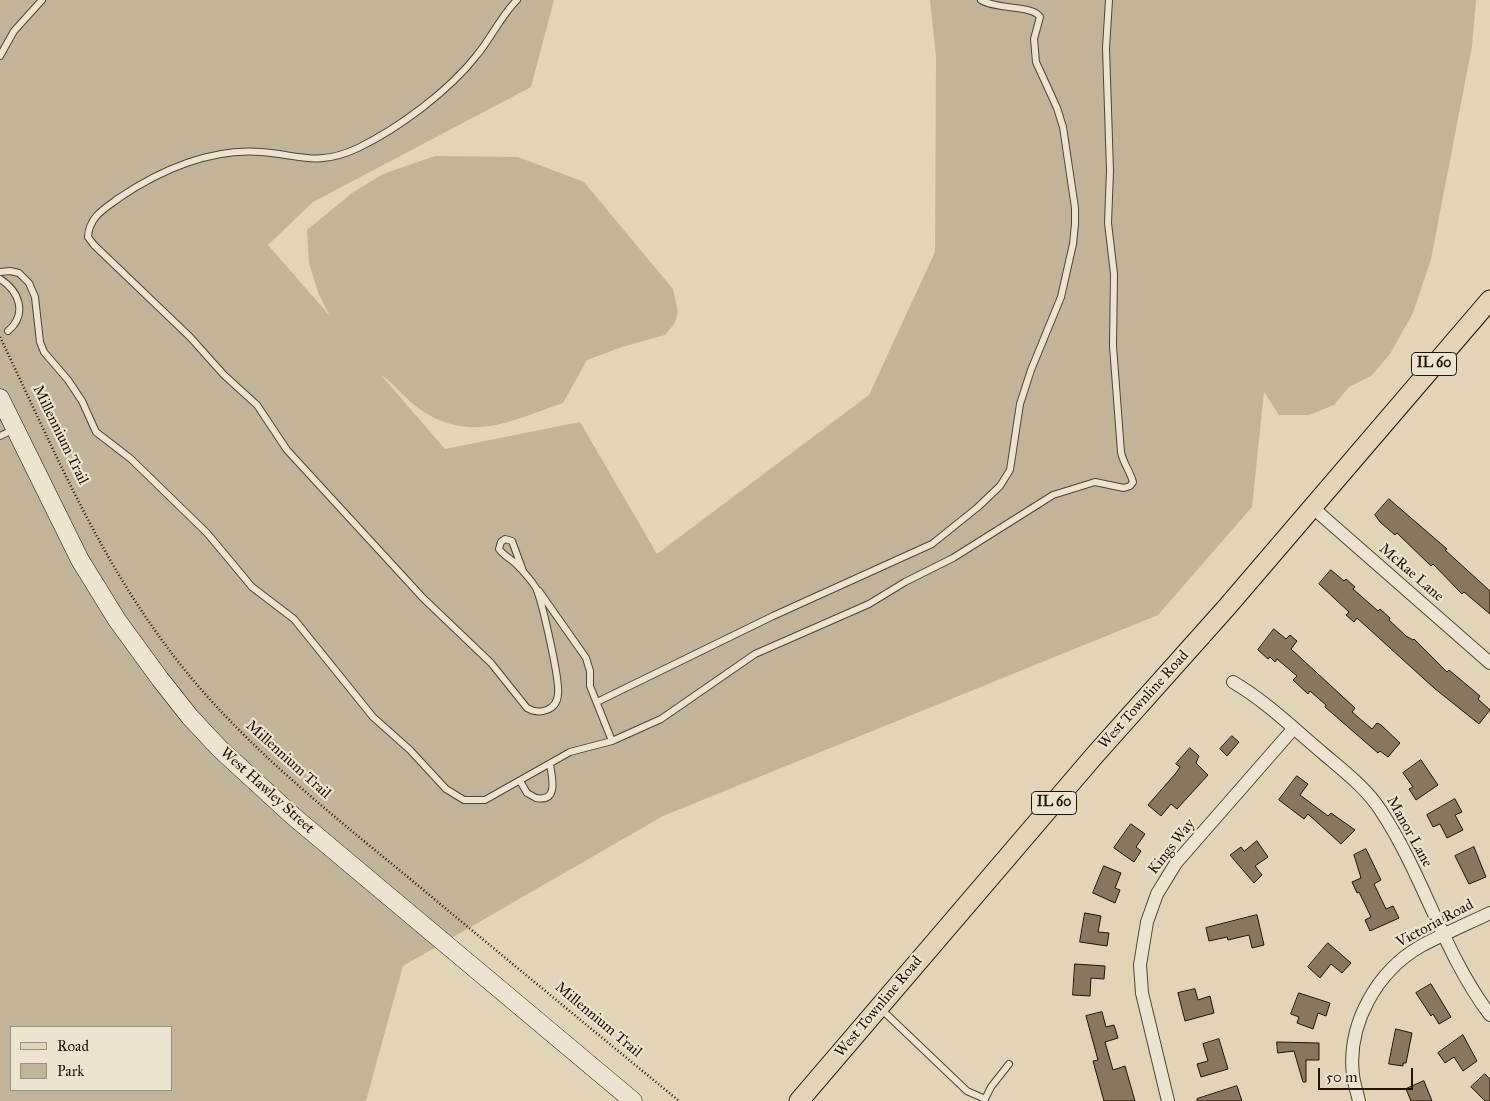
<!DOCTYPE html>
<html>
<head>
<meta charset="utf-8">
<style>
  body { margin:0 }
  #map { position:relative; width:1490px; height:1101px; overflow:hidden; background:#e2d5b7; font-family:"IM FELL Great Primer",serif }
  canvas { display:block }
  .legend { position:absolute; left:10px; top:1026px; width:162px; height:65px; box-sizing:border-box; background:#ece4d0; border:1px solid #9c907d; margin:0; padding:6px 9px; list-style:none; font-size:15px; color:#231200 }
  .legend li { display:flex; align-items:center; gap:10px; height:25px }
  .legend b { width:25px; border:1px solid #9c907d }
  .scale { position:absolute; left:1318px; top:1068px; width:95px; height:22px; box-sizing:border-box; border:2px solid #231200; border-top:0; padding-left:6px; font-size:15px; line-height:18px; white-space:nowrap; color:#231200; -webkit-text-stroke:4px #ece4d0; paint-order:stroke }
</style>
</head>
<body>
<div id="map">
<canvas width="1490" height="1101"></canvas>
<ul class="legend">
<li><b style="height:6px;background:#e2d5b7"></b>Road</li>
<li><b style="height:14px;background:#c2b498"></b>Park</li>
</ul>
<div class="scale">50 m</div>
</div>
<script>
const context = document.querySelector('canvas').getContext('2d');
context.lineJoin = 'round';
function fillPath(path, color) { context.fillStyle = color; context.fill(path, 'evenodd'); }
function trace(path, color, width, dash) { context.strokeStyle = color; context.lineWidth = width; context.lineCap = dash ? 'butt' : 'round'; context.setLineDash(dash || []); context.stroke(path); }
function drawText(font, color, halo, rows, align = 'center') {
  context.font = font + ' "IM FELL Great Primer",serif'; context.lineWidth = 4.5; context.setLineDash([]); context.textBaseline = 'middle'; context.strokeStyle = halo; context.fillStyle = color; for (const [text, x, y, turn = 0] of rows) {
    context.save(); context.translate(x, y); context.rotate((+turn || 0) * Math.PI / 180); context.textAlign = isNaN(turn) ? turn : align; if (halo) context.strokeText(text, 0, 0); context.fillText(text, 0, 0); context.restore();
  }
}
const green = new Path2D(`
  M0,0h554l-23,87 -218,115 -45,43 62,71 -11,-21 -10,-32 -2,-33 45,-37 31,-19 52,-18 83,1 66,25 89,107 5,23 -3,11 -10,12 -43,12 -35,13 -24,43c-50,17 -92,41 -142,7 -14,-9 -26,-26 -40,-35l64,74 135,-27 77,132 212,-159 66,-143 1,-195 -6,-57h546l-4,46 -41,213 -18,54 -23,41 -19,22 -22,11 -15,18 -25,10h-30l-15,-23 -12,115 -94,108 -495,201 -260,150 -37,135h-366zM11,1027h160v63h-160z`);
const building = new Path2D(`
  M1389,499l58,50 -2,1 45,41v23l-26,-22 -2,2 -29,-30 -2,2 -34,-33 -2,2 -15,-13 -5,-7z
  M1331,570l13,11 2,-2 9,8 -2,2 25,22 2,-2 10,9 -1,2 17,16 7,4 1,-1 33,33 2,-2 31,26 -2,3 12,11 -11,14 -45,-36 -77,-70 -3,4 -8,-7 3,-3 -30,-28z
  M1274,629l12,10 4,-4 7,6 -6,8 64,59 -3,4 20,17 5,-6 4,2 19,18 -12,14 -8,-6 -2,2 -15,-13 -38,-33 1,-2 -16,-14 -2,3 -15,-14 4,-4 -20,-17 -2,3 -5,-5 -2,2 -10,-9z
  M1232,736l7,6 -12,14 -7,-7z
  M1190,748l9,8 -3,7 12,12 -31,34 -6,-5 -10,12 -13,-11 28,-32 4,-6 -4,-3z
  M1421,760l17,25 -22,15 -7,-11 4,-2 -10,-14z
  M1297,776l11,8 -8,11 28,21 3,-3 24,17 -14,14 -33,-30 -4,5 -25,-19z
  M1455,799l7,13 -7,3 8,15 -16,8 -7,-14 -7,3 -6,-12z
  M1131,824l14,10 -9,13 5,4 -7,11 -20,-14z
  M1257,841l11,16 -13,9 7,9 -8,8 -24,-28 11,-8 3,4z
  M1474,847l12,30 -17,7 -14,-28z
  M1366,849l15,31 -7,4 12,25 7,-3 6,12 -29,13 -5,-11 6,-3 -12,-25 -2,1 -5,-11 9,-4 -7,-23z
  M1104,866l17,7 -6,15 5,2 -5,13 -22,-10z
  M1085,913l16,3 -3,16 11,1 -2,13 -27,-4z
  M1257,915l7,30 -12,3 -3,-13 -21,5 -1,-3 -18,4 -3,-13z
  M1328,943l23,20 -9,10 -11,-9 -11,14 -12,-11z
  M1075,964l30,2 -1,13 -13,-1 -1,18 -17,-1z
  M1431,984l20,33 -12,7 -6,-10 -2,2 -15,-23z
  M1195,989l3,11 12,-4 4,17 -29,8 -7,-28z
  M1299,993l31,10 -4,13 -8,-3 -5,16 -16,-6 2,-6 -8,-3z
  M1102,1012l4,15 8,-2 4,13 -13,4 8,28 12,-4 10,35h-31l-11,-40 5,-1 -12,-44z
  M1396,1029l16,4 -6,30h-3v3l-14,-2z
  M1463,1035l14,26 -14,10 -9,-14 -9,6 -7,-10z
  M1219,1039l9,30 -27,8 -4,-13 11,-3 -5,-17z
  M1277,1042l42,1v17h-13v22h-3l-9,-31 -16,2z
  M1485,1074l5,5v22h-5l-14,-14z
  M1424,1081l8,20h-21l-5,-12z
  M1237,1086l5,15h-45v-2z`);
const path = new Path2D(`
  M0,337c49,102 93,208 159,299 68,96 160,168 250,242 90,75 180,149 270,223`);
const lane = new Path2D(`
  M517,0c-16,16 -26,38 -40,55 -28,36 -78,73 -119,93 -41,19 -57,7 -97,4 -50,-4 -101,18 -142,46 -15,11 -30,19 -31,39l6,8 96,92 34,38 33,30 30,45 136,148 68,65 36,45c12,7 30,3 31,-14 2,-14 -16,-93 -22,-106 -5,-8 -13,-17 -20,-24 -6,-6 -12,-8 -17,-15l2,-7 4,-3 7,2 11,30
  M0,56l14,-25 28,-31
  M0,272l10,-1 9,2 10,10 6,14 5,45 4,10 24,28 14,21 14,31 35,27 76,74 45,54 42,32 79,98 37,33 36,39 18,11h21l85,-48 42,-11
  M0,279c19,12 28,35 8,52
  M0,436l15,-7
  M539,591l47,67 4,13v15l22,55 49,-22 94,-65 114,-50 36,-22 48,-24 100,-63 42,-13 29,6 6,-2 3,-4c-3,-11 -10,-19 -12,-30l-8,-106 1,-72 -6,-51 2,-52 -4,-123 3,-48
  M597,702l176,-86 159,-72 46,-37 22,-21 10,-16 10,-66 11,-34 30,-73 12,-53 2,-20v-16l-12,-81 -6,-19 -21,-46 -2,-23 6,-22c-7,-12 -43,-7 -59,-17
  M520,781l7,12 9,5c23,4 16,-20 14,-34
  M881,1009l86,82 18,8
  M984,1101l7,-14 18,-23`);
const street = new Path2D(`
  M1312,507l178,156
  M1233,682c34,20 62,48 92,73 20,17 42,34 56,56 43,65 62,142 109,204
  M1168,1101l-26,-108 -2,-28 7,-43 10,-28 19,-31 118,-135
  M1359,1101c-2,-9 -5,-17 -6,-26 -6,-51 24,-104 68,-129 22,-12 46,-22 69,-33`);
const secondary = new Path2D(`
  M0,398l80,162 37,60 43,59 30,38 30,32 73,67 340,285`);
const primary = new Path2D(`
  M799,1101l295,-345 133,-149 263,-307`);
const shields = [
  [1434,364,45],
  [1054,803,45]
];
const shieldNames = [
  ["IL 60",1434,364],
  ["IL 60",1054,803]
];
const streetNames = [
  ["Millennium Trail",60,435,64],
  ["McRae Lane",1411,573,41],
  ["West Townline Road",1144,700,-48],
  ["Millennium Trail",288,760,42],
  ["West Hawley Street",267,791,42],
  ["Manor Lane",1409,832,61],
  ["Kings Way",1172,847,-52],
  ["Victoria Road",1435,924,-28],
  ["West Townline Road",879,1007,-50],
  ["Millennium Trail",598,1020,40]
];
fillPath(green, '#c2b498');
fillPath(building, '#86775f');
trace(building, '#231200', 1);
trace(lane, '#53432e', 8);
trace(street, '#53432e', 14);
trace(secondary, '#231200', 19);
trace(primary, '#231200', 21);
trace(path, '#231200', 2.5, [1, 2.5]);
trace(lane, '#ece4d0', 6);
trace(street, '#ece4d0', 12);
trace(secondary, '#ece4d0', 18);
trace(primary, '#e2d5b7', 19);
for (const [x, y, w] of shields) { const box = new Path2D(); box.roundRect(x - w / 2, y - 11.5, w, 23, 4); context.fillStyle = '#ece4d0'; context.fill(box); trace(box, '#231200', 1); }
drawText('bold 14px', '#231200', null, shieldNames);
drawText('15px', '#231200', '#ece4d0', streetNames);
</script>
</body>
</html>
